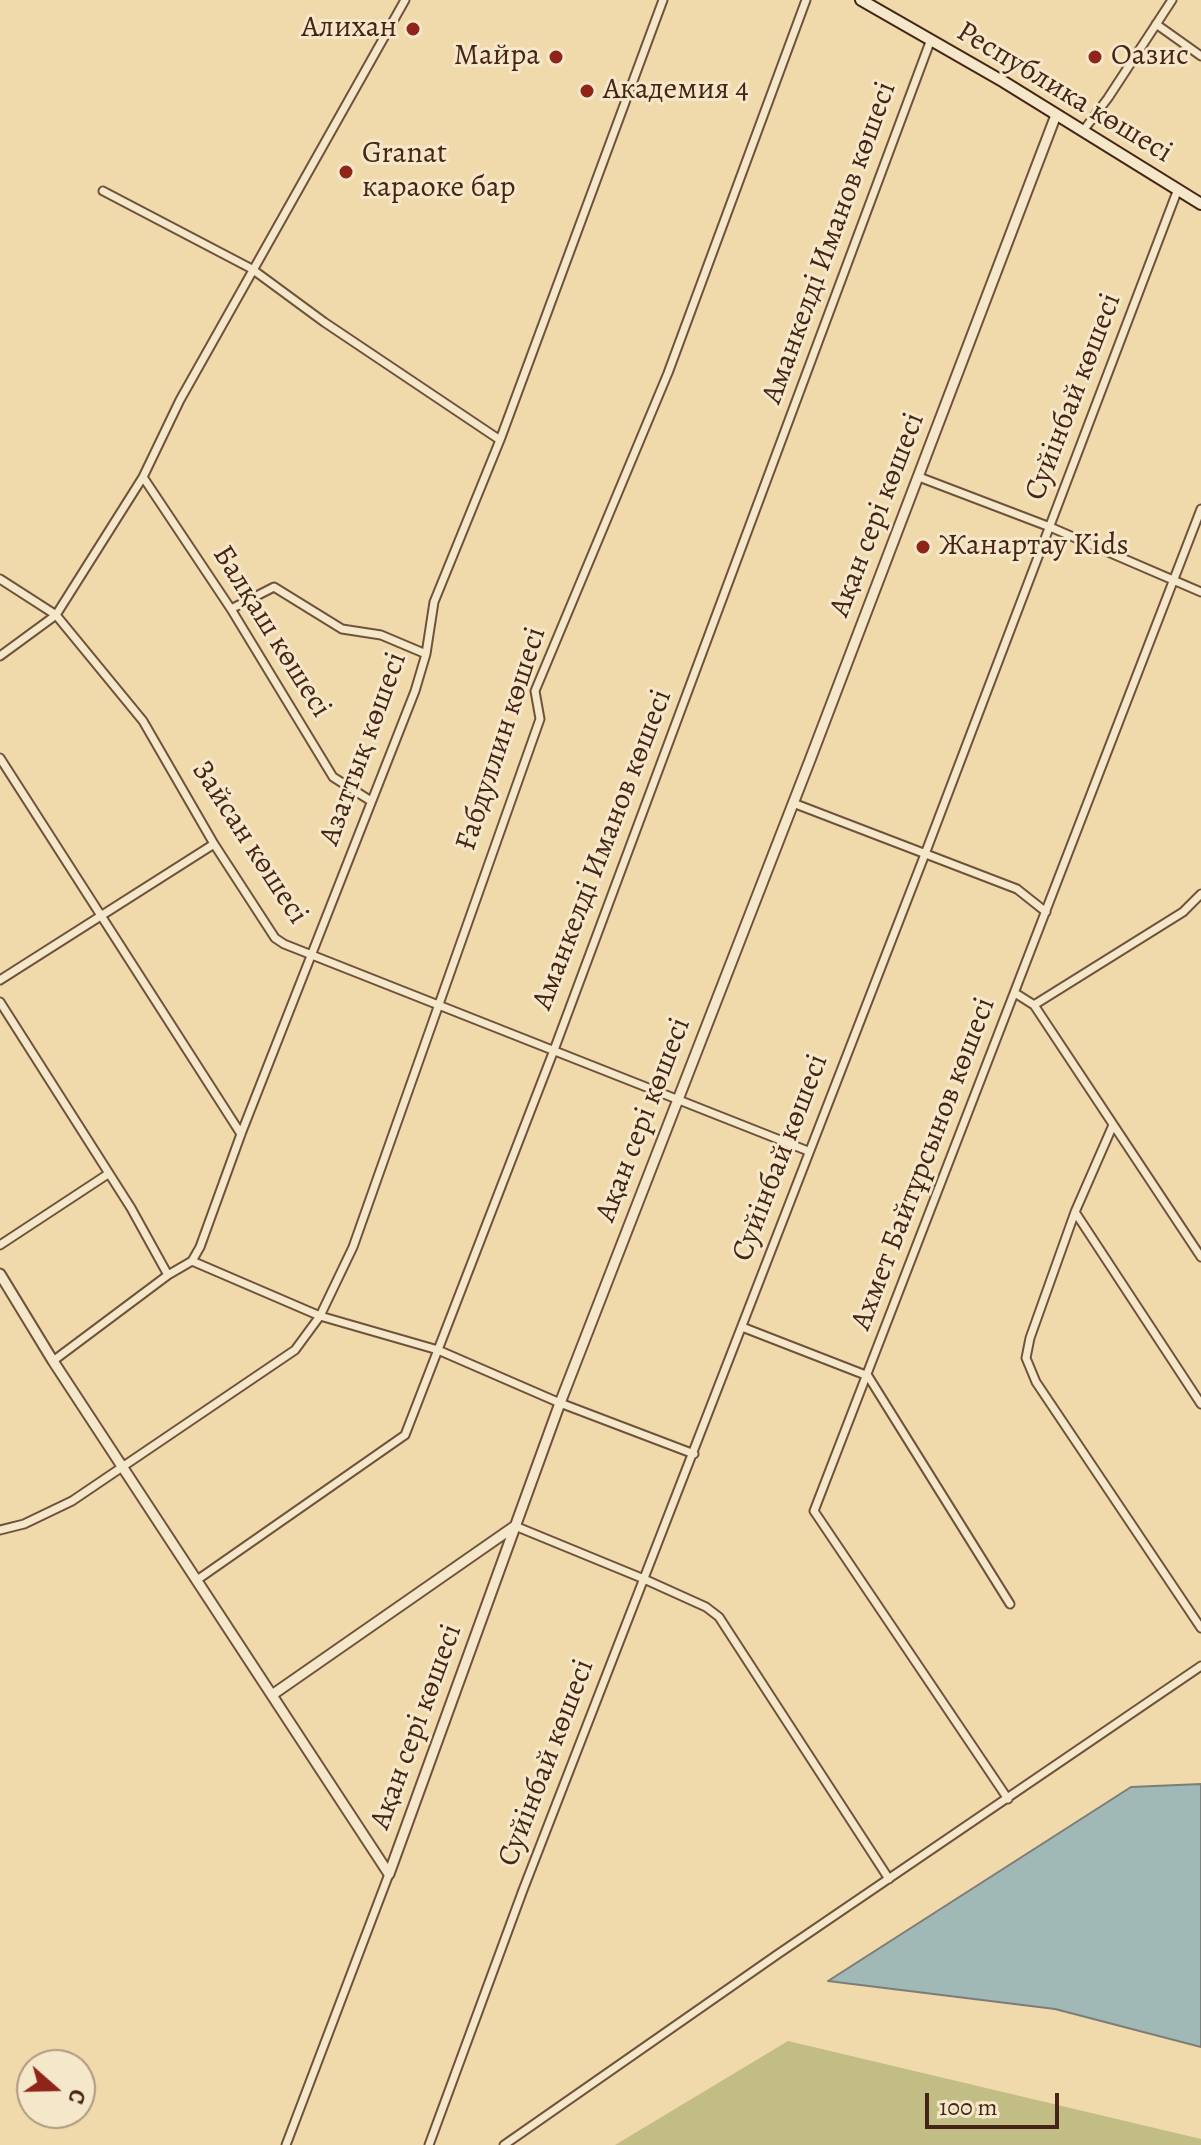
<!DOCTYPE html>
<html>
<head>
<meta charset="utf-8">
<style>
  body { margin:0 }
  #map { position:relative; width:1201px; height:2145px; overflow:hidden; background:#f0daac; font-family:Alegreya,serif }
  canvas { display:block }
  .north { position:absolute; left:16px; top:2049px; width:80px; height:80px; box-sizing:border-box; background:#f5e7c9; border:2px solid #af9982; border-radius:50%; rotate:110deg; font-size:22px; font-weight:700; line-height:32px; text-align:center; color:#462517 }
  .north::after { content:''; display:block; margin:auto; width:28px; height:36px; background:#8f2418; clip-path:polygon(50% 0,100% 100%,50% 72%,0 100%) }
  .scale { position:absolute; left:925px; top:2093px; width:134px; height:36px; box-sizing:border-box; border:4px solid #462517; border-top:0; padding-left:10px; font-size:24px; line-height:28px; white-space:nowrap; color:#462517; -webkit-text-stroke:6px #f5e7c9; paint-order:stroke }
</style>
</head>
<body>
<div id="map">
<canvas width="1201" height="2145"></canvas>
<div class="north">С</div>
<div class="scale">100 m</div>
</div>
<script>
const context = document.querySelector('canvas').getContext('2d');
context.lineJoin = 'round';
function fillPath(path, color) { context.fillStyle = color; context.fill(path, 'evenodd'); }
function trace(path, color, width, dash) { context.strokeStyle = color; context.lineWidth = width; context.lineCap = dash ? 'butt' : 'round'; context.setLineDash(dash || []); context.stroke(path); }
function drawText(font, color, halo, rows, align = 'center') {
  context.font = font + ' Alegreya,serif'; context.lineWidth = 6; context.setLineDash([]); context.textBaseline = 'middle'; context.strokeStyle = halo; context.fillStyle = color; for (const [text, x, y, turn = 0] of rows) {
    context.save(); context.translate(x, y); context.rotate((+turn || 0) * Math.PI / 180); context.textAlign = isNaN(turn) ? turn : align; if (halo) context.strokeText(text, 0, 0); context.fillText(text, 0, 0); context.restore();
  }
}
const green = new Path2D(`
  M788,2041l413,98v6h-586z`);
const water = new Path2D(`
  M1201,1784v263l-146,-38 -227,-28 303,-194z`);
const minor = new Path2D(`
  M1156,24l45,32
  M1083,131l25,-33 64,-98
  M103,191l149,78 72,53 176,118
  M143,477l88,132 102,168 38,24
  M919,477l131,50 151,65
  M0,579l56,36 87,106 71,123 61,94 9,6 524,207
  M231,609l43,-22 68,42 39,6 45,19
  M0,656l56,-41 87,-138 37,-77 225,-400
  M0,758l241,376
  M793,803l224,86 29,23
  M0,980l214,-136
  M1015,993l19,12 149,-93 18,-18
  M0,1002l131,206 37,67
  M1034,1005l167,252
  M1113,1125l-38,87 -45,126 -4,20 10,24 165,246
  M1075,1212l126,192
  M0,1245l108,-71
  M192,1261l128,55 118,34 122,53 134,51
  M742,1327l126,49 142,228
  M53,1361l115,-86 24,-14 8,-14 41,-113 174,-443 11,-37 8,-52 66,-162 163,-440
  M515,1526l129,53 62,28 13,10 170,262
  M0,1530l24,-6 48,-23 223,-151 25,-34 33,-69 187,-528 -5,-28 133,-318 138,-373
  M197,1580l208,-145 149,-385 376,-1008
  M1008,1799l-194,-288 387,-1002
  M286,2145l103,-271
  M429,2145l94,-255 402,-1036 253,-665
  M504,2145l274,-191 423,-288`);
const tertiary = new Path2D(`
  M0,1274l53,87 336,513
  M272,1695l243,-169
  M389,1874l171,-471 250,-643 246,-645`);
const secondary = new Path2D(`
  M861,0l143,82 197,122`);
const markers = [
  [413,29,8,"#8f2418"],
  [556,57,8,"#8f2418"],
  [1095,57,8,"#8f2418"],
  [587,91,8,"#8f2418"],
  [346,172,8,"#8f2418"],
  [923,547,8,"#8f2418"]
];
const poiNames = [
  ["Алихан",397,29,"right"],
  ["Майра",540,57,"right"],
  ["Оазис",1111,57],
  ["Академия 4",603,91],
  ["Granat",362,155],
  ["караоке бар",362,189],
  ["Жанартау Kids",939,547]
];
const streetNames = [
  ["Республика көшесі",1064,93,31],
  ["Аманкелді Иманов көшесі",830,243,-70],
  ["Суйінбай көшесі",1074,397,-69],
  ["Ақан сері көшесі",878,515,-69],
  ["Балқаш көшесі",271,632,58],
  ["Ғабдуллин көшесі",502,739,-72],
  ["Азаттық көшесі",364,749,-70],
  ["Зайсан көшесі",249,843,57],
  ["Аманкелді Иманов көшесі",603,850,-69],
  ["Ақан сері көшесі",644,1120,-69],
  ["Суйінбай көшесі",781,1158,-69],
  ["Ахмет Байтұрсынов көшесі",924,1164,-69],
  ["Ақан сері көшесі",417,1727,-70],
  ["Суйінбай көшесі",547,1763,-69]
];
fillPath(green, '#c2bd84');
fillPath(water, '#a0b8b6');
trace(water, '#7c7d76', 2);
trace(minor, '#70523c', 11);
trace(tertiary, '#70523c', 13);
trace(secondary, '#462517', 14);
trace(minor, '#f5e7c9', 7);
trace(tertiary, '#f5e7c9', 9);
trace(secondary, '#f5e7c9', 10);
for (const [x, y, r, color] of markers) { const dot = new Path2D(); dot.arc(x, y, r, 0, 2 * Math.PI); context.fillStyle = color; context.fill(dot); trace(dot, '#f5e7c9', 3); }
drawText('30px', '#462517', '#f5e7c9', poiNames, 'left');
drawText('30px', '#462517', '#f5e7c9', streetNames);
</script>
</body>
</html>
